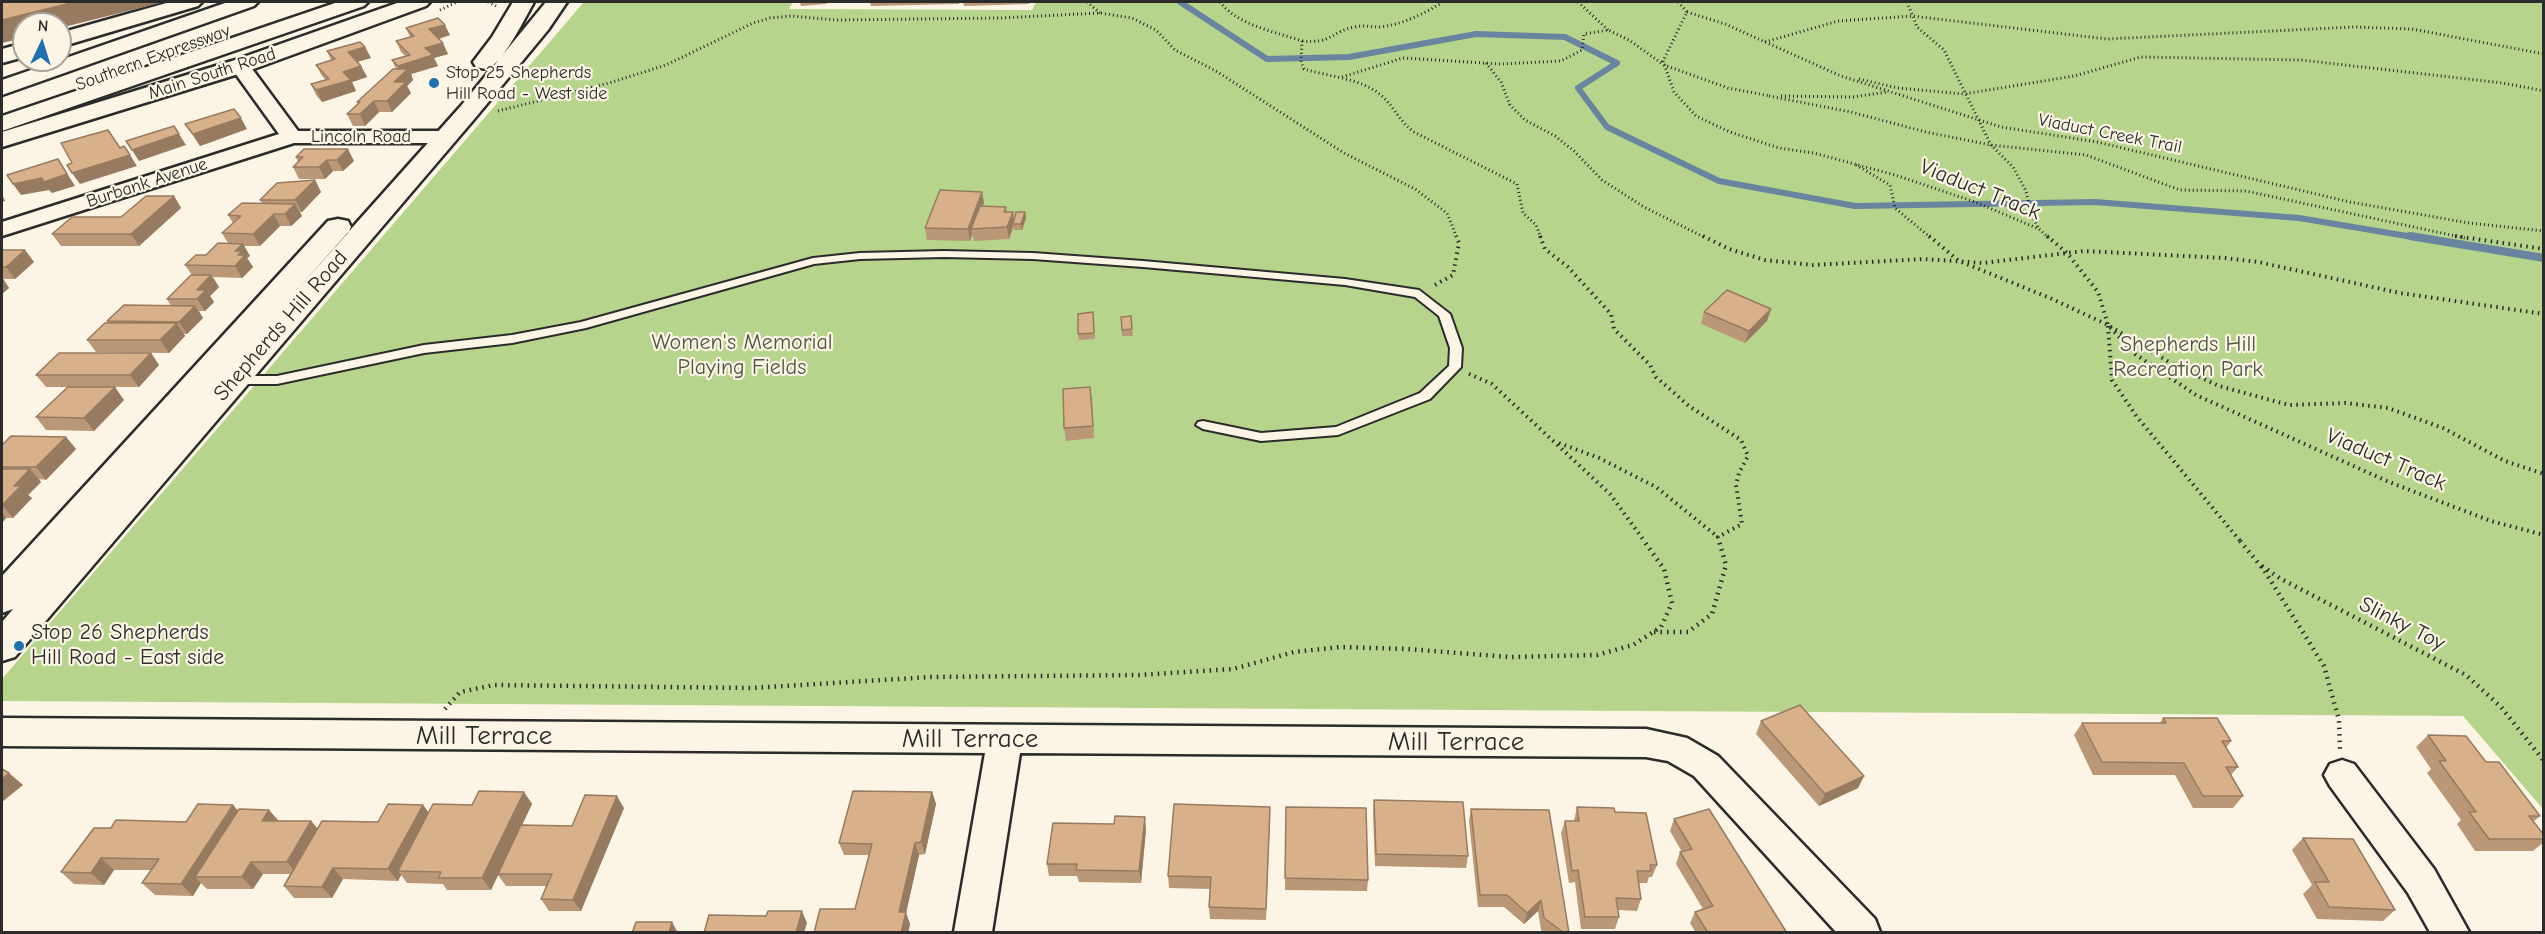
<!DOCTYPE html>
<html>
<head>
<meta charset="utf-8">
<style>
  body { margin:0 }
  #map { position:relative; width:2545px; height:934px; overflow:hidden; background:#fcf5e5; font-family:"Comic Neue",sans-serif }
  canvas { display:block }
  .frame { position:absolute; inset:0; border:3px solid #2b2b2b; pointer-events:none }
  .north { position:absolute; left:12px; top:12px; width:60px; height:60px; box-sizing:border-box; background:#fcf5e5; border:2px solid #a8a49b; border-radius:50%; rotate:4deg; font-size:16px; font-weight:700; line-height:24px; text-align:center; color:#2b2b2b }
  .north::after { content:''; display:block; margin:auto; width:21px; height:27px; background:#1f6fb2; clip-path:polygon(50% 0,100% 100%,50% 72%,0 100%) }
</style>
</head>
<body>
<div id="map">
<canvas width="2545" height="934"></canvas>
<div class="frame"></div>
<div class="north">N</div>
</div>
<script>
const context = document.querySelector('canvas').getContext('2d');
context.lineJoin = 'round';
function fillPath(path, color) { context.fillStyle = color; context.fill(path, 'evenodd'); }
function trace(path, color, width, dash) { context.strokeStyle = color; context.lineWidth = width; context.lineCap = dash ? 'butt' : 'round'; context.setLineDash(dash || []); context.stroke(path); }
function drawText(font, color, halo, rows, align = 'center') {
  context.font = font + ' "Comic Neue",sans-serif'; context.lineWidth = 4.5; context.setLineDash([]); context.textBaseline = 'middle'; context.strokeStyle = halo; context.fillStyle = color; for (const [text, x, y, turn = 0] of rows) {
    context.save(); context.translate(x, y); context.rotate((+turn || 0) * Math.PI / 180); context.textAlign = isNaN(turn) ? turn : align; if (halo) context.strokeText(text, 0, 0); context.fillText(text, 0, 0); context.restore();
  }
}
const green = new Path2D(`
  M584,2h209l-4,7 243,1 4,-8h1507v807l-80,-93 -2461,-15v-22z`);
const streamFar1 = new Path2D(`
  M1180,2l87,57 82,-2 127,-23 89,3 52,26 -39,25 29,39 112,54 136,25 240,-4 204,16 120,20`);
const stream = new Path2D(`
  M2410,236l134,22`);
const pathFar2 = new Path2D(`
  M488,2l8,4
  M1087,2l13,11
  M1220,2c17,23 56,30 82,39l-1,21 3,7c25,8 59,9 79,28 12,11 17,25 31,35l103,52 6,29 13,12 5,13
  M1578,2l30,28
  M1678,2l9,10 -24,49 11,31 22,24 34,16 49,16 35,5 81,22 80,27 64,27 10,9
  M1907,2l10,25 27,23 47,95 22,22 13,24 5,23 8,15
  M440,10l17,-8
  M1687,12l38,12 116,52 160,51 96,15 253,60 119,21 75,8
  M1302,41c31,3 29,-10 53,-14 8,-2 16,0 24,0 22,-2 42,-12 61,-23l-1,-2
  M1765,42l73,-21 74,-5 195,23 247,-12 58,2 132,25
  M1486,63l15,19 9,23 15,15 30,16 19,15 28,29 42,27 62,31
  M1342,77l61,-19 98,6 60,-3 21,-11 2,-16 24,-4 21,10 35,25 64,23 42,8
  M1859,79l39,9 66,6 110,-18 67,-19 160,3 202,23 41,8
  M1769,96l82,16 75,20 65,13 95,10 94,35 66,1 219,47
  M1781,96l72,1 34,-5
  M498,111l111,-28 57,-18 87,-42 17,-5 21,-2 45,4 164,-2 100,-5 32,5 24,12 19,20 41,21 128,82 71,36 32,24 10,25
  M1856,165l34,20 5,23 36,30`);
const pathFar1 = new Path2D(`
  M1540,236l5,13 23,18 43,47 3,15 36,36 6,12 33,29 52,34 7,16 -9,17 -3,12 6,39 -24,13 2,5
  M1703,236l26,13 36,11 48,5 111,-6 59,4 101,-12 141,7 33,4 142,31 144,21
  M1929,236l30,25 91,37 58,27 66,40 45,21 70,19 56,-2 43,5 55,20 62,33 39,13
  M2047,236l20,17 31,39 10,33 27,29 61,41 193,87 102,39 53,14
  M2455,236l89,13
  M1435,285l18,-10 6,-32 -3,-7
  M2108,326l4,54 25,37 104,125
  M1469,374l23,10 118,110 35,48
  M1559,443l40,15 57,29 62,50`);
const path = new Path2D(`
  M2240,541l24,29 60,96 15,54 1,30
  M2262,566l19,13 185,96 35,32 43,54
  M1654,632h34l24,-18 14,-49 -7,-24
  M445,709l15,-17 34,-7 258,3 179,-11 208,-2 94,-6 61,-17 46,-5 67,2 103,8 87,-2 36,-10 28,-18 11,-24 -8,-34 -20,-28`);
const service = new Path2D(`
  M944,251l89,2 110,8 202,18 74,11 31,24 12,34 -1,19 -31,32 -92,36 -77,6 -58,-12 -7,-4 2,-3 5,-1 58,12 75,-6 84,-34 29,-27 1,-18 -11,-32 -24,-19 -70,-12 -202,-18 -110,-8 -89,-2 -84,2 -46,5 -228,64 -74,15 -88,10 -147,31h-42l-6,-4 6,-4h42l147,-31 88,-10 69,-13 232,-64 47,-5z`);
const minor = new Path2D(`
  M240,60l7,2 51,69h148l8,1 3,5 -3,5 -8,1h-152l-292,93v-14l277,-88 -49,-68 3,-4z
  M2,718l1644,11 41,9 31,18 157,163 5,13h-44l-142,-156 -26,-15 -22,-4 -626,-4 -28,179h-38l31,-179 -983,-7z
  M2342,760l12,4 80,105 35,63h-39l-22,-39 -78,-107 -6,-11 6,-11z`);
const secondary = new Path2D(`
  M513,2h21c-8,14 -30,59 -44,65 -4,3 -9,1 -14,0l-3,-5 19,-25z
  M546,2h21l-19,28 -72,87 -461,540 -13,4v-39l11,-13 -11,4v-37l326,-355 10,-2 10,2 3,6 -3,6 -55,61 167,-187z`);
const trunk = new Path2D(`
  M170,2h32l-4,4 -138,41v-14z
  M400,2h30l-4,4 -178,65 -246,76v-15l230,-71z
  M24,43v14l-22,6v-14z`);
const motorway = new Path2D(`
  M228,2h30l-4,4 -252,89v-15z
  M338,2h30l-4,4 -362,125v-15z`);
const wall = new Path2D(`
  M800,2h28l-2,2 -25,2z
  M870,2h89v2l-88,2z
  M963,2h66v2l-65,2z
  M406,28l44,7 -11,4 9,15 -14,4 4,8 -27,8 2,6 -6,6 4,7 -19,19h-13l-14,14h-12l-6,-12 11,-10 -1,-2 39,-33 -4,-9 13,-4 -4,-4 -5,-11 14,-4z
  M365,47l6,11 -14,4 4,4 6,11 -15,5 4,9 -34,11 -6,-7 -5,-11 15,-4 -4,-4 -6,-11 15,-5 -4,-9z
  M185,124l62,5 -47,17z
  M296,157l58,4 -11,10h-10l-8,8h-26l-6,-12 5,-5z
  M315,180l6,12 -19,20h-2l2,4 -11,10h-11l-20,20h-16l6,10 -3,2 6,9 -11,11 -29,-1 6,10 -9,9 4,6 -9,9h-6l4,7 -16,16h-3l1,2 -16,17 -73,-1 -9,-12 21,-17 -1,-2 64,-15 -4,-7 25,-24 -7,-10 43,-22 -6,-10 11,-10 -5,-8 34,-12 -2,-3z
  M982,192l2,11 -2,3 24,1 1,5h6l1,9 11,-9 1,6 -4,12h-8l-1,-3 -4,12 -35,2 -2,-7 -2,7 -43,-1 -2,-12z
  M174,196l7,12 -42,38h-78l-9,-12 69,-17z
  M2,250h23l9,12 -19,17h-12l6,9 -7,6z
  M1771,309l-4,12 -22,22 -44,-19 3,-12z
  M1093,312l2,27 -16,1 -1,-6z
  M1131,316l2,20h-11l-1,-19z
  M151,353l8,12 -20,22h-29l14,13 -30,31 -48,-1 -10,-13 31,-30h-21l-10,-12z
  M1090,387l4,51 -28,3 -2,-13z
  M66,437l10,12 -30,31 -7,-1 2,3 -13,13 4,3 -19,20h-7l-4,5v-78z
  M2163,718l68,23 -5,7 12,19 -7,8 12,21 -10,12h-40l-18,-33h-82l-19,-40 8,-12h78z
  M1761,721l103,55 -6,12 -39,18 -63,-72z
  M2428,735l58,27 54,54 -7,6 11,13v7l-11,9h-58l-18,-27 4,-4 -34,-47 4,-4 -15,-22z
  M524,792l8,12 -10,21 50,1 52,-18 -43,103h-32l-8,-12 5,-13h-40l-8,-11 -7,15h-44l-4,-6 -36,-1 -6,-8 -3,6 -55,-2 -11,19h-38l-10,-12 6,-12h-27l-10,15h-46l-6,-6 -8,13 -38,-1 -13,-12 9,-13h-37l-10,15 -30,-1 -13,-12 50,-44 75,-6 52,-12h31l10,11h32l7,8 60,-7 45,-17 6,8 43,-8z
  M932,792l4,12 -11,50 -6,1 -13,58 4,11 -2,9h-94l41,-24 14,-54h-25l-5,-12z
  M1374,800l94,56 -2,12 -91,-2 -2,-54z
  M1286,807l82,73 -1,11 -82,-1z
  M1577,807l38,5 42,53 -5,12h-3l-2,6h-8l2,16 -4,12 -19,-1 1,7 -4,12h-34l-6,-47 -6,1 -8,-50 4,-12h9z
  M1471,809l98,124h-25l-3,-3 -3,-19 -14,13 -20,-17h-26l-9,-86z
  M1270,819l-4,101 -56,-1 -1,-12 1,-18 -41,-1 -1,-12z
  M1674,819l113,114h-91l-6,-10 5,-11 8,-3 -27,-45 4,-12h2l-12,-21z
  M1114,824l32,5 -5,54 -62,-1 -2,-6h-28l-2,-12z
  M2303,838l92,72 -12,11 -66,-2 -14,-25 9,-9 -20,-35z`);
const shadedWall = new Path2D(`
  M75,2h89l-104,26v-4h-36v14l-22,5v-23z
  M445,25l5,10 -16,5 -5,-11z
  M443,43l5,11 -14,4 4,8 -27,8 2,6 -6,6 4,7 -19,19 -5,-11 7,-19 8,-8 -4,-8 27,-18z
  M365,47l6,11 -18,5 -5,-11z
  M361,66l6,11 -15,5 4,9 -34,11 -6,-12 27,-18z
  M374,101l5,11 -14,14 -5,-12z
  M241,118l6,11 -47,17 -7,-12z
  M179,134l7,11 -47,16 -7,-11z
  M348,149l6,12 -11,10 -6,-11z
  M130,155l7,11 -57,18 -8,-11z
  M58,159l17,27 -23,7 -3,-3 -28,5 -8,-11 29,-6z
  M327,160l6,11 -8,8 -6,-12z
  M315,180l6,12 -19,20 -7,-12z
  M982,192l2,11 -10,26h-3l1,5 -2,7 -2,-12z
  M2,194l3,7 -3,1z
  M174,196l7,12 -42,38 -8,-12z
  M295,204l7,12 -11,10 -6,-12z
  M1013,212l1,12h-1v3l-4,12 -2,-12z
  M1025,212l1,6 -4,12 -1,-6z
  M274,214l6,12 -20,20 -7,-12z
  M243,244l7,12 -3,2 6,9 -11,11 -7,-12v-15z
  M25,250l9,12 -19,17 -9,-12z
  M211,275l8,12 -9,9 4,6 -9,9 -8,-12v-9z
  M2,277l7,11 -7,6z
  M195,306l8,12 -16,16 -8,-12z
  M1771,309l-4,12 -22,22 4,-12z
  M177,323l8,13 -16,17 -9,-13z
  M151,353l8,12 -20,22 -9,-12z
  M115,387l9,13 -30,31 -10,-13z
  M1090,387l2,12 2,39 -1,-12z
  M66,437l10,12 -30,31 -10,-13z
  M30,469l11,13 -13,13 4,3 -19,20 -11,-13 12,-19z
  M2,512l4,6 -4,5z
  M9,773l14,12 -21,17v-23z
  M1864,776l-6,12 -39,18 6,-12z
  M524,792l8,12 -41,86 -9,-12z
  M932,792l4,12 -11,50 -4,-12z
  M617,796l7,12 -43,103 -8,-11z
  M233,805l11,12 -49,60 6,6 -8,13 -12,-12z
  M423,805l9,12 -34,54 3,4 -3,6 -10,-12z
  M269,810l10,12 -17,-1z
  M1145,817l1,12 -5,54 -2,-12z
  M311,821l10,12 -24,41 -10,-12z
  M915,843l4,12 -13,58 4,11 -2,9h-7l-2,-21z
  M101,858l13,12 -10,15 -13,-12z
  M251,862l12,12 -10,15 -11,-12z
  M333,868l10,11 -11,19 -10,-11z
  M1541,900l-3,11 -14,13 3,-11z
  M802,911l5,12 -3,10h-8z
  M672,922l6,11h-9z`);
const building = new Path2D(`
  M2,2h73l-73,18z
  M438,18l7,7 -16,4 14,14 -18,5 8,7 -35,11 -6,-6 18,-5 -14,-14 18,-5 -8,-8z
  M360,42l5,5 -17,5 13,14 -18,6 8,8 -35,10 -5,-6 18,-5 -13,-14 19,-6 -8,-8z
  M393,69h15l-14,13h12l-19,19h-13l-14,13h-13l13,-12h-3z
  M234,109l7,9 -48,16 -8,-10z
  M174,126l5,8 -47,16 -6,-9z
  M108,130l12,18 4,-2 6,9 -58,18 -5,-8 5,-2 -11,-20z
  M304,149h44l-11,11h-10l-8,7h-26l10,-10h-7z
  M58,159l9,15 -23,8 -2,-4 -29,6 -6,-9z
  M315,180l-20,20h-35l17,-17z
  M940,190l42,2 -14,37 -43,-1z
  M146,196h28l-43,38h-79l20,-17h49z
  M242,203l53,1 -10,10h-11l-21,20 -31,-1 19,-17 -13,-1z
  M980,206l26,1 -2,5h9l-6,15 -36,2z
  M1016,212h9l-4,12h-8z
  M218,243l25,1 -8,7h7l-4,4h7l-10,11 -50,-1 11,-10h10z
  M2,250h23l-19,17h-4z
  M191,275h20l-14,15h9l-9,9h-30z
  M1727,290l44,19 -22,22 -45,-19z
  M124,305l71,1 -16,16 -72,-1z
  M1093,312l1,21 -16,1v-20z
  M1131,316l1,13 -10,1 -1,-13z
  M105,323h72l-17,17h-73z
  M59,353h92l-21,22h-94z
  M68,387h47l-31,31 -48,-1z
  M1090,387l3,39 -29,2 -1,-39z
  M11,436l55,1 -30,30h-34v-22z
  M2,469h28l-16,17h7l-19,19z
  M1800,705l64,71 -39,18 -64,-73z
  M2163,718h54l14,23h-9l16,26h-12l17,29h-40l-19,-33 -82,-1 -20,-39h84z
  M2428,735l38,1 20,26h13l41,54h-11l15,19v4h-55l-20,-27h7l-37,-51h7z
  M2,769l7,4 -7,6z
  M479,791l45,1 -42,86h-44l3,-6 -43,-1 35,-67 39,1z
  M853,791l79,1 -11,50 -6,1 -16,69h7l-5,21h-87l6,-24h35l17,-65 -33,-1z
  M585,795l32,1 -44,104 -32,-1 11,-25h-54l23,-49 51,1z
  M1374,800l89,2 5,54 -92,-2z
  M198,804l35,1 -52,79 -39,-1 17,-24 -58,-1 -10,15 -30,-1 33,-44h17l5,-8 70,2z
  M388,804l35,1 -35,64 -55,-1 -11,19 -38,-1 38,-65 56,1z
  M1174,804l96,3 -4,102 -57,-2 2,-30 -43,-1z
  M1286,807l80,1 2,72 -83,-2z
  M1577,807l37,1 1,4 31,1 11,52h-7l1,6h-14l4,28 -25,-1 3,19h-34l-7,-47 -6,1 -7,-50h14z
  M239,809l30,1 -7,11h49l-24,41h-36l-9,15h-47z
  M1471,809l78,1 20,123h-5l-20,-15 -3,-18 -14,13 -20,-18h-27z
  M1709,809l78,124h-79l-13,-21 18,-6 -33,-54 12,-3 -18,-30z
  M1115,816l30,1 -6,54 -63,-1 1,-6h-30l6,-41 61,1z
  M2303,838l50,1 42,71 -66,-3 -14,-25h14z
  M768,911h34l-6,22h-92l5,-18 57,1z
  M636,922h36l-3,11h-37z`);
const markers = [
  [434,83,6,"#1f6fb2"],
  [19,646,6,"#1f6fb2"]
];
const farStreetnames = [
  ["Southern Expressway",153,58,-20],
  ["Main South Road",212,74,-18],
  ["Viaduct Creek Trail",2110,134,11],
  ["Lincoln Road",361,137],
  ["Burbank Avenue",147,183,-18]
];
const farPoinames = [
  ["Stop 25 Shepherds",446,73],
  ["Hill Road - West side",446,94]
];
const streetNames = [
  ["Viaduct Track",1980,190,22],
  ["Shepherds Hill Road",281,326,-49],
  ["Viaduct Track",2386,460,23],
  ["Slinky Toy",2402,624,27]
];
const parkNames = [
  ["Women's Memorial",742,343],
  ["Playing Fields",742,368],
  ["Shepherds Hill",2188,345],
  ["Recreation Park",2188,370]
];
const poiNames = [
  ["Stop 26 Shepherds",31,633],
  ["Hill Road - East side",31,658]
];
const nearStreetnames = [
  ["Mill Terrace",484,736],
  ["Mill Terrace",970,739],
  ["Mill Terrace",1456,742]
];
fillPath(green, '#b7d48c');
trace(streamFar1, '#68849e', 6);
trace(stream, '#68849e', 8);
trace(service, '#2b2b2b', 4);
trace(minor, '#2b2b2b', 5);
trace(secondary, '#2b2b2b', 5);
trace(trunk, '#2b2b2b', 5);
trace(motorway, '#2b2b2b', 5);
trace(pathFar2, '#2b2b2b', 3, [1, 3]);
trace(pathFar1, '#2b2b2b', 4, [1.5, 4.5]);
trace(path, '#2b2b2b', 4.5, [1.5, 5]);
fillPath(service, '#fcf5e5');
fillPath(minor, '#fcf5e5');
fillPath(secondary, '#fcf5e5');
fillPath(trunk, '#fcf5e5');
fillPath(motorway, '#fcf5e5');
fillPath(wall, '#ba9776');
fillPath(shadedWall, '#977b60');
fillPath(building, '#d8b089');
trace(building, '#977b60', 1.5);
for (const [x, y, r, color] of markers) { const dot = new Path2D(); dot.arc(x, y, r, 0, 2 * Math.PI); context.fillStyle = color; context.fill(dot); trace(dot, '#fcf5e5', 2); }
drawText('18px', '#2b2b2b', '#fcf5e5', farStreetnames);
drawText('18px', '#2b2b2b', '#fcf5e5', farPoinames, 'left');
drawText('22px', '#2b2b2b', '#fcf5e5', streetNames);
drawText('22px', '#4e5543', '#fcf5e5', parkNames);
drawText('22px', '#2b2b2b', '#fcf5e5', poiNames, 'left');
drawText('27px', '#2b2b2b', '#fcf5e5', nearStreetnames);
</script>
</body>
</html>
